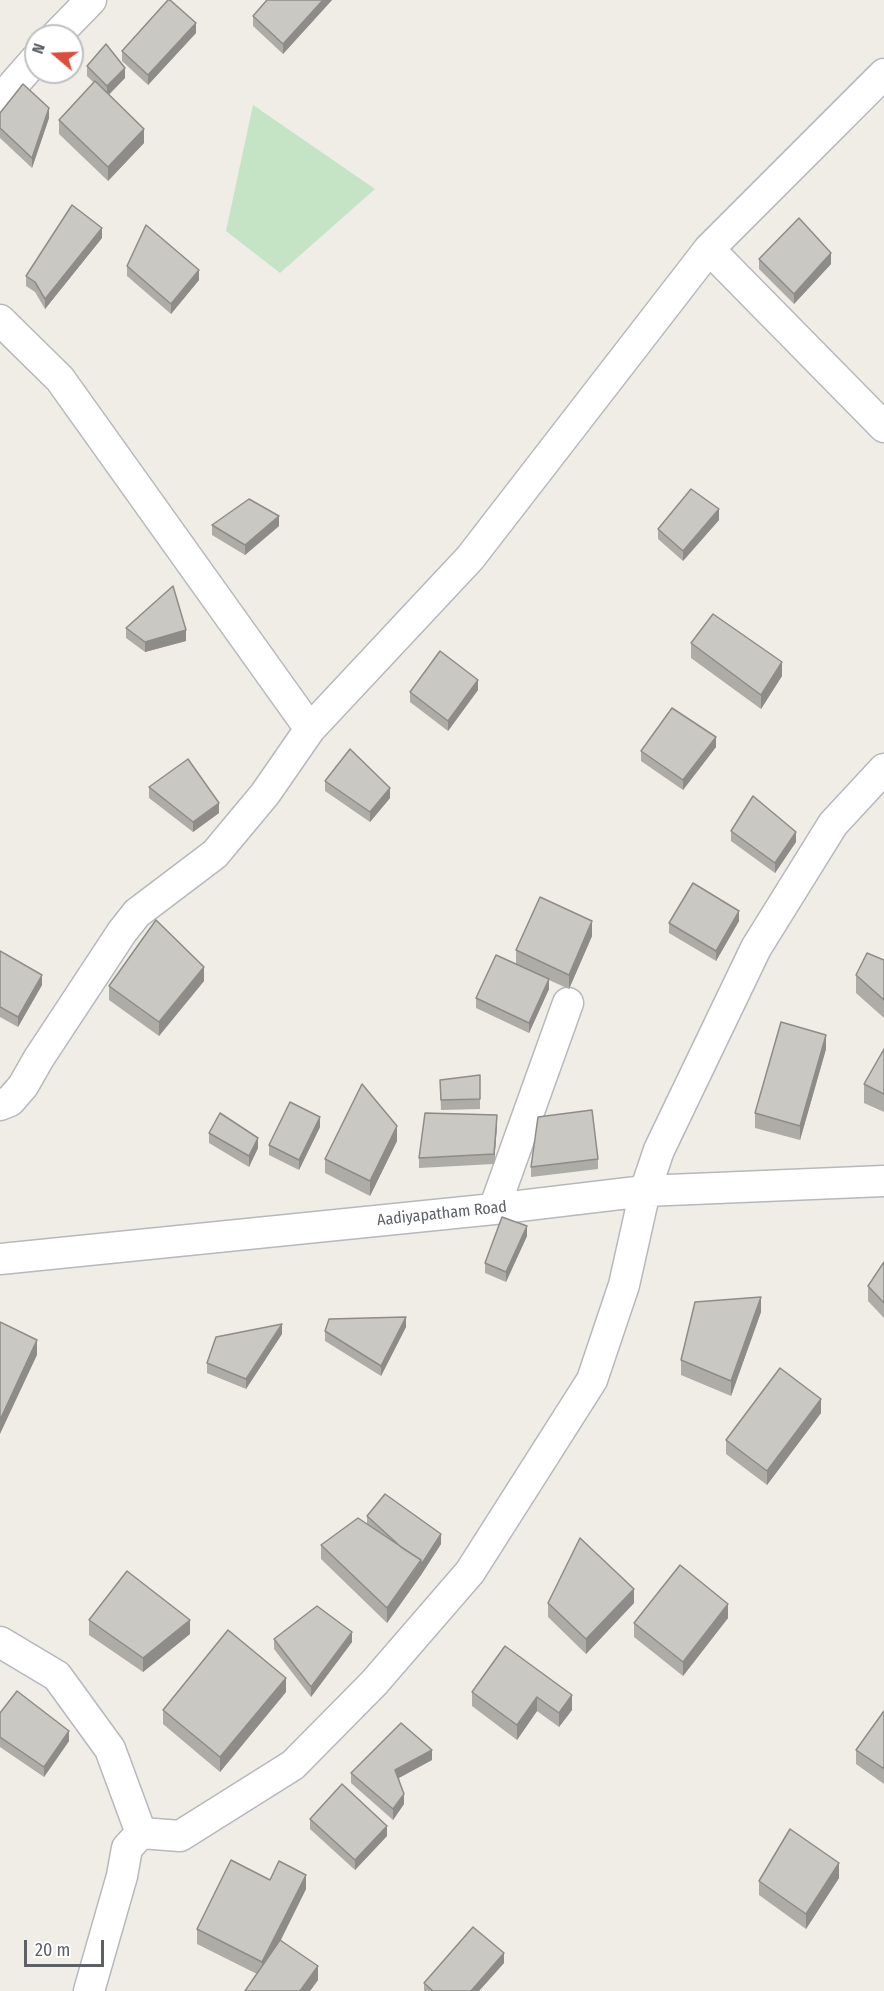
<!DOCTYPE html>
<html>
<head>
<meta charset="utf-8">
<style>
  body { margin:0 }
  #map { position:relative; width:884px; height:1991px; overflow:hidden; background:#efede6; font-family:"Fira Sans Condensed",sans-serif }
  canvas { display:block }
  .north { position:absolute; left:24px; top:24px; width:60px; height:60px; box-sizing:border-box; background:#fff; border:2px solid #bec0c1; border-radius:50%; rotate:289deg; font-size:16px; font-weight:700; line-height:24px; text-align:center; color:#5d6165 }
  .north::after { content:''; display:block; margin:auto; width:21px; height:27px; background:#de4c3c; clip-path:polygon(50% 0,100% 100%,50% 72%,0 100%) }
  .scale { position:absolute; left:24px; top:1940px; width:80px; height:27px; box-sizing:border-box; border:3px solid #5d6165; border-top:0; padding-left:8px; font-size:18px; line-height:21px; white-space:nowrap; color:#5d6165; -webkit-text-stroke:4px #fff; paint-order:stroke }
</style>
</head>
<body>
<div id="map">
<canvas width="884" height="1991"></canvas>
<div class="north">N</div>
<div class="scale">20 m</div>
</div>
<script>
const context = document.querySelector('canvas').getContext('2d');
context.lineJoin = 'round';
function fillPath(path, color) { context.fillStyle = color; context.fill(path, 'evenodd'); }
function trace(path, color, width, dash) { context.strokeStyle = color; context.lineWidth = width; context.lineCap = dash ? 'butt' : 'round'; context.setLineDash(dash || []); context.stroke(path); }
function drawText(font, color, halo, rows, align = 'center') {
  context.font = font + ' "Fira Sans Condensed",sans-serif'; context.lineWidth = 4.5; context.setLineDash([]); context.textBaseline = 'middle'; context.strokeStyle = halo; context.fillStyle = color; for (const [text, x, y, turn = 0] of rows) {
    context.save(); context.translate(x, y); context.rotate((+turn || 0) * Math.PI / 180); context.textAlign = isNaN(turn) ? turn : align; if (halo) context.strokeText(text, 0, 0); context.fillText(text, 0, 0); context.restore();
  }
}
const green = new Path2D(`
  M253,105l122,84 -95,84 -54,-42z`);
const minor = new Path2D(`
  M56,36l35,-36
  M0,100l36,-41
  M709,249l175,178
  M0,320l60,59 250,350
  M0,1105l10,-4 13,-15 16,-28 83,-126 15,-19 78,-59 50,-60 45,-65 160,-171 239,-309 175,-175
  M494,1209l74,-206
  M0,1259l494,-50 151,-18 239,-10
  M0,1642l57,34 53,73 31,84
  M89,1991l33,-115 5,-28 14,-15 39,3 113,-71 81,-82 96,-111 122,-192 32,-95 21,-94 14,-41 97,-202 77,-124 51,-55`);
const wall = new Path2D(`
  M332,0l-49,54 -30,-28v-10z
  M196,33l-48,52 -26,-24v-10z
  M87,66l38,12 -16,17 35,48 -36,38 -49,-47v-14l35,-37 -7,-7z
  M0,113l49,5 -17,50 -32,-30z
  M102,238l-57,71 -10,-17 -9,-6v-10z
  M759,259l72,5 -37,40 -35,-35z
  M127,266l72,14 -28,34 -44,-38z
  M719,520l-36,41 -25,-22v-10z
  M212,525l67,1 -34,29 -33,-20z
  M126,628l60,13 -41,11 -19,-14z
  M691,643l91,33 -21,33 -70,-51z
  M478,690l-30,41 -38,-29v-10z
  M716,747l-33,43 -42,-29v-10z
  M325,781l65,17 -20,24 -45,-31z
  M149,787l70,26 -26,19 -44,-34z
  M731,831l65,11 -21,31 -44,-32z
  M739,921l-23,40 -47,-28v-10z
  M592,936l-23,53 -20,-9v9l-20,44 -53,-25v-10l40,-34v-14z
  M0,951l42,34 -24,42 -18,-10z
  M884,960v58l-28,-25v-18z
  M204,981l-45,55 -50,-36v-14z
  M826,1049l-26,91 -45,-12v-15z
  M884,1049v63l-20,-9v-19z
  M440,1080l40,19v10l-39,1z
  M497,1125l-3,39 -75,4v-10z
  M320,1127l-21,43 -30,-15v-10z
  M209,1133l49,15 -9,19 -40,-24z
  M397,1141l-27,55 -45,-23v-14z
  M598,1159v10l-67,8v-10z
  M527,1236l-21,46 -21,-9v-10z
  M884,1262v56l-16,-17v-15z
  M761,1312l-30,84 -50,-21v-15z
  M406,1327l-25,49 -56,-35v-10z
  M282,1334l-36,55 -39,-16v-10z
  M821,1413l-54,72 -41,-31v-14z
  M367,1516l74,28 -20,31 -34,48 -66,-64v-14l46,-21z
  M548,1603h86l-48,51 -38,-37z
  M728,1618l-45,58 -49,-39v-14z
  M89,1620l101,14 -47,38 -54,-37z
  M274,1639l78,3 -41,55 -37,-48z
  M505,1646l67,64 -13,17 -22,-16 -20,29 -45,-34v-14z
  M286,1692l-66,80 -57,-48v-14z
  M884,1711v73l-28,-20v-14z
  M0,1713l69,28 -25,36 -44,-30z
  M432,1760l-33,18 5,26 -11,16 -42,-37v-10z
  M310,1819l77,17 -32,34 -45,-41z
  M839,1878l-33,51 -47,-34v-14z
  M270,1880l36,9 -25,51 37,40 -8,11h-65l12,-17 -60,-30v-15z
  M504,1963l-25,28h-55v-8z`);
const shadedWall = new Path2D(`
  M323,0h9l-49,54v-10z
  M196,23v10l-48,52v-10z
  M125,68v10l-18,18v-10z
  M49,108v10l-17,50v-10z
  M144,129v14l-36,38v-14z
  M102,228v10l-57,71v-10z
  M831,253v11l-37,40v-10z
  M199,270v10l-28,34v-10z
  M719,509v11l-36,41v-10z
  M279,516v10l-34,29v-10z
  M186,630v11l-41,11v-10z
  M782,662v14l-21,33v-14z
  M478,680v10l-30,41v-10z
  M716,737v10l-33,43v-10z
  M390,788v10l-20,24v-10z
  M219,803v10l-26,19v-10z
  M796,832v10l-21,31v-10z
  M739,911v10l-23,40v-10z
  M592,921v15l-23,53v-14z
  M204,967v14l-45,55v-14z
  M42,975v10l-24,42v-10z
  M549,979v10l-20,44v-10z
  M826,1035v14l-26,91v-14z
  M497,1115v10l-3,39v-10z
  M320,1117v10l-21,43v-10z
  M397,1126v15l-27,55v-15z
  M258,1138v10l-9,19v-11z
  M527,1226v10l-21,46v-10z
  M761,1297v15l-30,84v-15z
  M406,1317v10l-25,49v-10z
  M282,1324v10l-36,55v-10z
  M37,1340v15l-37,79v-14z
  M821,1399v14l-54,72v-14z
  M441,1534v10l-20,31 -34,48v-15z
  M634,1589v14l-48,51v-15z
  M728,1604v14l-45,58v-14z
  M190,1620v14l-47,38v-14z
  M352,1632v10l-41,55v-10z
  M286,1678v14l-66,80v-15z
  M572,1695v15l-13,17v-14z
  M537,1697v14l-20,29v-15z
  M69,1731v10l-25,36v-10z
  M432,1750v10l-37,20v-10z
  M404,1794v10l-11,16v-11z
  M387,1826v10l-32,34v-10z
  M839,1863v15l-33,51v-15z
  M306,1875v14l-44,88v-15z
  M504,1953v10l-25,28h-8z
  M318,1966v14l-8,11h-10z`);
const building = new Path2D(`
  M168,0h2l26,23 -48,52 -26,-24z
  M267,0h56l-40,44 -30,-28z
  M106,44l19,24 -18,18 -20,-20z
  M95,81l49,48 -36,38 -49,-47z
  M23,84l26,24 -17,50 -32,-30v-15z
  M72,205l30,23 -57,71 -10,-17 -9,-6z
  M799,218l32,35 -37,41 -35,-35z
  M146,225l53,45 -28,34 -44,-38z
  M691,489l28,20 -36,42 -25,-22z
  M249,499l30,17 -34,29 -33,-20z
  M173,586l13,44 -41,12 -19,-14z
  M713,614l69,48 -21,33 -70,-52z
  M440,651l38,29 -30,41 -38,-29z
  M672,708l44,29 -33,43 -42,-29z
  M350,749l40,39 -20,24 -45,-31z
  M188,759l31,44 -26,19 -44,-35z
  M753,796l43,36 -21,31 -44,-32z
  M693,883l46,28 -23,40 -47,-28z
  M540,897l52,24 -23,54 -53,-25z
  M156,920l48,47 -45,55 -50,-36z
  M0,951l42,24 -24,42 -18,-10z
  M867,953l17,7v40l-28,-25z
  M496,955l53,24 -20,44 -53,-25z
  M781,1022l45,13 -26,91 -45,-13z
  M884,1049v45l-20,-10z
  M480,1075v24l-39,1 -1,-20z
  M362,1084l35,42 -27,55 -45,-22z
  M290,1102l30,15 -21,43 -30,-15z
  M592,1110l6,49 -67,8 7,-50z
  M220,1113l38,25 -9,18 -40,-23z
  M425,1113l72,2 -3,39 -75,4z
  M502,1217l25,9 -21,46 -21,-9z
  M884,1262v41l-16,-17z
  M761,1297l-30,84 -50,-21 14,-58z
  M406,1317l-25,49 -56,-35 4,-12z
  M0,1322l37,18 -37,80z
  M282,1324l-36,55 -39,-16 9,-26z
  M780,1368l41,31 -54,72 -41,-31z
  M385,1494l56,40 -20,31v-5l-20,-13 -34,-31z
  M358,1518l63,42 -34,48 -66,-63z
  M580,1538l54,51 -48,50 -38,-36z
  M680,1565l48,39 -45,58 -49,-39z
  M127,1571l63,49 -47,38 -54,-38z
  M317,1606l35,26 -41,55 -37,-48z
  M228,1630l58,48 -66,79 -57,-47z
  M505,1646l67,49 -13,18 -22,-16 -20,28 -45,-33z
  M17,1691l52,40 -25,36 -44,-30v-24z
  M884,1711v58l-28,-19z
  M401,1723l31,27 -37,20 9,24 -11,15 -42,-36z
  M342,1784l45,42 -32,34 -45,-41z
  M790,1829l49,34 -33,51 -47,-33z
  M231,1860l39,20 9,-19 27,14 -44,87 -65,-33z
  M473,1927l31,26 -33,38h-38l-9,-8z
  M280,1940l38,26 -18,25h-55z`);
const streetNames = [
  ["Aadiyapatham Road",442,1214,-6]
];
fillPath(green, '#c4e4c5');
trace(minor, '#b6b8bb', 33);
trace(minor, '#fff', 30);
fillPath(wall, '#aeaca7');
fillPath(shadedWall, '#8d8c88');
fillPath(building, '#cac8c2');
trace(building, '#8d8c88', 1.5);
drawText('16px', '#5d6165', '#fff', streetNames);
</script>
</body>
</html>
